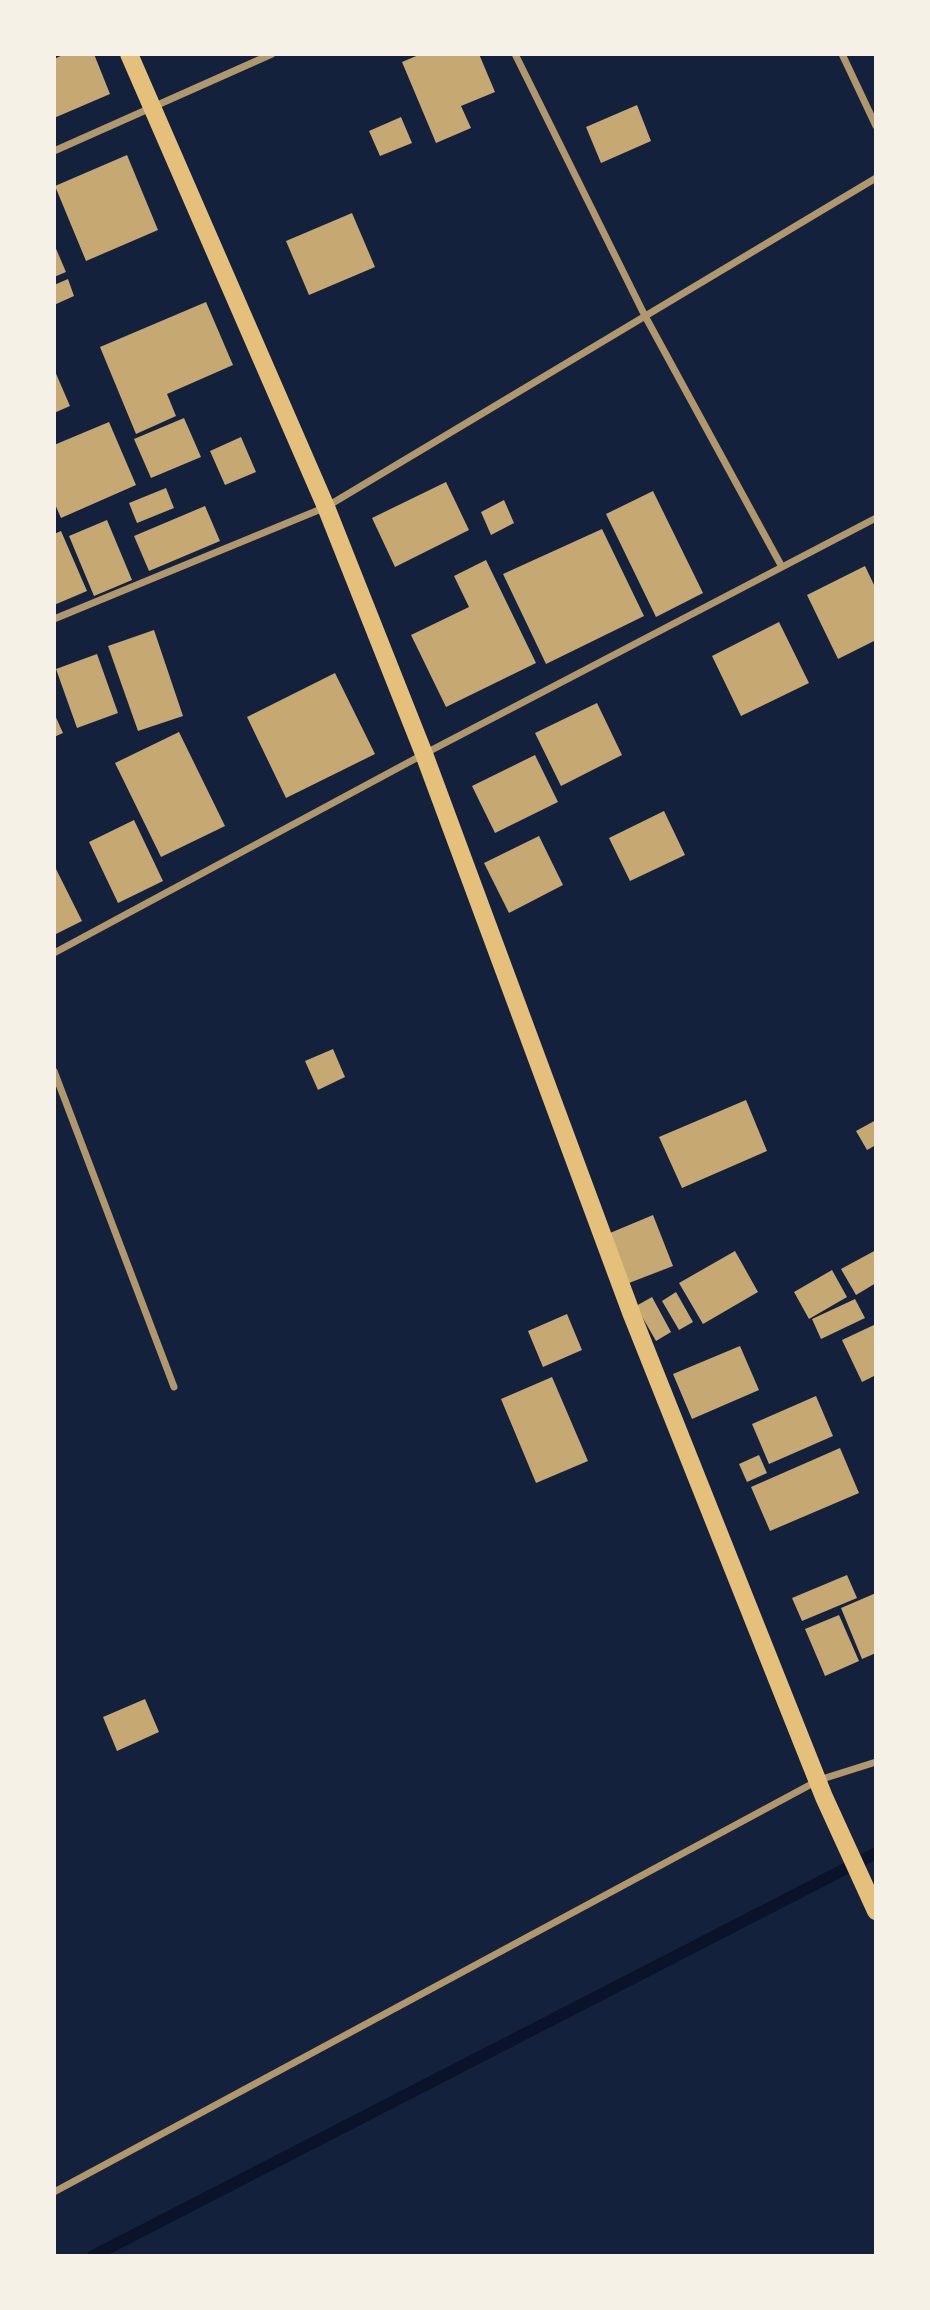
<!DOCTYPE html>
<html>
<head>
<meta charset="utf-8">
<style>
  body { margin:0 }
  #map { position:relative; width:930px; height:2310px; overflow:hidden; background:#14213d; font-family:"Times New Roman",serif }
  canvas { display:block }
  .frame { position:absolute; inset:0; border:56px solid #f6f1e7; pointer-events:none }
</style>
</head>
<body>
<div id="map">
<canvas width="930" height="2310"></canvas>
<div class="frame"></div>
</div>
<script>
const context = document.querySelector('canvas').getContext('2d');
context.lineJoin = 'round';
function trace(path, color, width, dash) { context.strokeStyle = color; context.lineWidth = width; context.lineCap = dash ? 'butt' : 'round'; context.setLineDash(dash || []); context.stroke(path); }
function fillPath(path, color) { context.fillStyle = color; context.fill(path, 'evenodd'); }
const stream = new Path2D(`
  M93,2256l783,-403`);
const building = new Path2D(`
  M65,54h29l16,40 -56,24v-59z
  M421,54h58l16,38 -34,14 10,22 -35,15 -34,-81z
  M637,105l14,36 -50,22 -15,-36z
  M401,117l11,26 -32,13 -11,-25z
  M127,155l31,75 -72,31 -31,-75z
  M352,213l23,54 -66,28 -23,-54z
  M54,244l12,28 -12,5z
  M68,279l6,17 -20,9v-20z
  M206,302l27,63 -66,29 9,22 -40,18 -36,-87z
  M54,369l16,37 -16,7z
  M184,418l17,39 -50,21 -17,-39z
  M109,422l27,63 -75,33 -7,-16v-57z
  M241,437l15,35 -31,13 -15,-34z
  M446,482l23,48 -74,37 -23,-49z
  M166,488l8,20 -37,15 -8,-20z
  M653,491l50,102 -47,24 -50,-103z
  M504,500l10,23 -23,12 -10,-23z
  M205,506l15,35 -71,30 -15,-35z
  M107,520l25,60 -38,16 -25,-60z
  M602,529l42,87 -98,48 -43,-90z
  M61,531l26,60 -33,14v-71z
  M486,560l50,103 -90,44 -35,-72 58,-28 -15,-31z
  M865,566l11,23v51l-38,19 -31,-64z
  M779,622l30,61 -68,33 -29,-60z
  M154,630l29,86 -45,15 -30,-85z
  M97,654l21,59 -41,15 -21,-59z
  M335,673l40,81 -89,44 -39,-81z
  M597,703l25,52 -61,31 -26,-53z
  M54,713l9,20 -9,4z
  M179,732l46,94 -64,31 -46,-94z
  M535,755l23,47 -63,31 -23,-47z
  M664,811l21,44 -55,26 -21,-43z
  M134,820l29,61 -45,22 -29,-61z
  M539,836l24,49 -54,28 -25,-50z
  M54,865l28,56 -28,14z
  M333,1049l12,28 -27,13 -13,-29z
  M746,1100l21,51 -85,37 -23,-51z
  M876,1120v25l-9,5 -11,-19z
  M653,1215l20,51 -44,17 -19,-50z
  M876,1250v33l-20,12 -15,-26z
  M735,1251l23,41 -55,32 -24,-41z
  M832,1270l15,27 -38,22 -15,-27z
  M676,1292l17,30 -14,8 -17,-29z
  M652,1297l19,35 -15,9 -20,-35z
  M855,1299l10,19 -44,21 -9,-20z
  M567,1314l15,36 -39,17 -15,-36z
  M876,1324v51l-14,7 -20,-42z
  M740,1346l19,44 -67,29 -19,-45z
  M552,1377l36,84 -52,22 -35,-84z
  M816,1396l17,40 -64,28 -17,-40z
  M840,1448l19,45 -89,38 -19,-44z
  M759,1455l8,18 -20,9 -8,-18z
  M847,1575l10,23 -55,23 -10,-23z
  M876,1593v60l-14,6 -21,-51z
  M839,1615l20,46 -34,15 -20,-47z
  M145,1699l14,33 -42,19 -14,-34z`);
const minor = new Path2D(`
  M515,54l130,262 137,251
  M842,54l34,72
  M54,151l218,-97
  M54,619l272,-112 550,-329
  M54,953l370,-199 452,-236
  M54,1071l120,316
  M54,2192l765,-412 57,-18`);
const primary = new Path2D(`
  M129,54l197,453 98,247 208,561 192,482 52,114`);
trace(stream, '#0b132b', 12);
fillPath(building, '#c6a872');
trace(minor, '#b1986c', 7);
trace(primary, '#e5c07b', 18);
</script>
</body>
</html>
